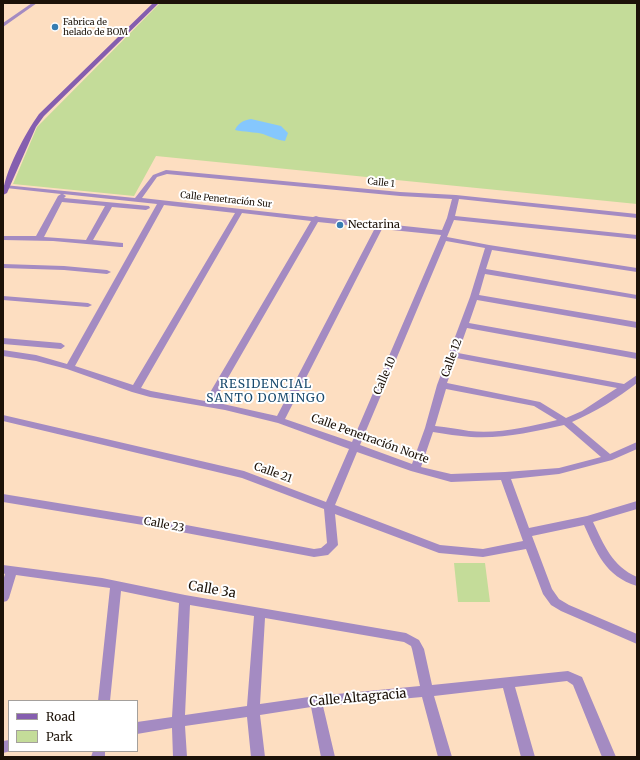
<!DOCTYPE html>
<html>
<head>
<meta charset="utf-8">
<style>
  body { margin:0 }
  #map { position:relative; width:640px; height:760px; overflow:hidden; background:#fddec1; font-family:Merriweather,serif }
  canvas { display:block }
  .frame { position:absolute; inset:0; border:4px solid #1c1208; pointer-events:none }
  .legend { position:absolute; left:8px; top:700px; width:130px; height:52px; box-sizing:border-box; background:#fff; border:1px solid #a4a09c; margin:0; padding:5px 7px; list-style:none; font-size:12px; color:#1c1208 }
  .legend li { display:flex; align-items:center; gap:8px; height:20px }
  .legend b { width:20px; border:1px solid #a4a09c }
</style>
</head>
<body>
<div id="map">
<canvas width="640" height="760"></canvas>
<div class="frame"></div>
<ul class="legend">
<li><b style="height:5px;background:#855eaf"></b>Road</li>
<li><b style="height:11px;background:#c4dc99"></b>Park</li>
</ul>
</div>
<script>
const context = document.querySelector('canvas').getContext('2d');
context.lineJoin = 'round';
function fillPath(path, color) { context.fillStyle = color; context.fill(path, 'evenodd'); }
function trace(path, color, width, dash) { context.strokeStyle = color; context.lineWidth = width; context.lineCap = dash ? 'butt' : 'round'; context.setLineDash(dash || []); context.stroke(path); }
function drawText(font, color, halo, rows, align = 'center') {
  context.font = font + ' Merriweather,serif'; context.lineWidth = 4; context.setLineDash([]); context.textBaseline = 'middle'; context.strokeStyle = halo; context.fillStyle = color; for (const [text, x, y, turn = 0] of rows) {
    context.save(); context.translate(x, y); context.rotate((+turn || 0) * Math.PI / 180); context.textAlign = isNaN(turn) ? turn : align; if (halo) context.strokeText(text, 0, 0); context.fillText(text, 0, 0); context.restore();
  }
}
const green = new Path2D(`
  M160,3h477v201l-481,-48 -22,40 -121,-12 24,-57z
  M454,563h31l5,39h-32z`);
const water = new Path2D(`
  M251,119l30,7 7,7 -3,8c-8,-1 -14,-4 -22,-7 -8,-2 -19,-2 -28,-4 3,-7 9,-10 16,-11z`);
const minor = new Path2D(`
  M32,3h5l-34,24v-4z
  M166,170l234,22 56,3 181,19v4l-178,-19 -4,17 182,19v4l-183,-19 -7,17 42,8 148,23v4l-145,-22 -6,19 151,26v4l-152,-25 -6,21 158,27v6l-160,-28 -8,23 168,30v6l-170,-31 -9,25 166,31 13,-9v8c-19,15 -42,29 -65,39l38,32 27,-12v7l-25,11 -53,14 -48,5 18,49 58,-12 50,-15v8l-44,13c11,23 19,44 44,55v9c-32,-10 -40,-33 -53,-61l-52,11 20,53 7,10 10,6 68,29v10l-76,-33 -10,-6 -8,-11 -17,-45 -43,8 -44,-4 -104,-39 3,31 -10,10 -14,2 -165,-31 -146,-24v-8l146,24 165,31 7,-1 6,-5 -3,-34 -82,-31 -239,-57v-6l241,56 82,31 23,-53 -71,-26 -53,-13 -75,-13 -18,-5 -65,-23 -31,-8 -33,-5v-6l33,5 31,9 90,-160 -94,-10 3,2 -2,2 85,8 1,2 -4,2 -34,-3 -19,33 30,3v4h-3l-67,-6 -50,-1v-4h33l22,-40 3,-2 -55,-6 -2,-1v-2l131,13 18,-23zM167,174l233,22 52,3 -5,19 -5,12 -123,-13 -3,-1 -3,1 -171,-19 15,-21zM62,202l43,4 -19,34 -42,-3zM164,205l71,8 -102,172 -58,-19zM242,213l69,8 -106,180 -54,-10 -10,-3zM318,222l57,6 -98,188 -63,-14zM382,229l59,6 -89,207 -67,-23zM446,241l39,7 -15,49 -33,88 -12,43 -13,36 -52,-19zM456,358l161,30 -35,23 -16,7 -26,-16 -93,-19zM446,389l88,17 23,14c-29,7 -58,14 -88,11 -11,-2 -22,-4 -34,-5zM564,425l37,32 -42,11 -54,4 -54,2 -30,-7 12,-35c13,2 25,4 38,5 31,2 62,-5 93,-12zM357,452l54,19 40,11 50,-2 22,61 -40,8 -43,-4 -105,-40z
  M3,264l61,2 43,4 4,2 -4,2 -43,-4 -61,-2z
  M3,296l85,7 4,2 -4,2 -85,-7z
  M3,338l58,5 4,3 -4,3 -58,-5z
  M3,565l99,13 83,17 221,38 13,7 5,9 8,36 136,-14 14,6 34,80h-14l-29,-72 -6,-4 -52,6 20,70h-14l-18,-69 -69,8 18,61h-14l-16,-60 -99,9 12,51h-14l-10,-50 -51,8 5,42h-14l-4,-40 -62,9 2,31h-14l-1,-29 -35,6v-12l35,-5 7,-114 -58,-12 -11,110h-12l12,-113 -94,-13 -7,23 -2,3 -4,1v-21l2,-7 -2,-1zM190,605l64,11 -7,90 -62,9zM265,618l139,24 7,4 1,3 8,37 -104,10 -56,8z
  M9,740v11h2l-8,2v-12z
  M93,751h12v6h-14z`);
const secondary = new Path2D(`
  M153,3h6l-115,113 -8,11 -29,66 -4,2c0,-21 23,-63 36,-81z`);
const markers = [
  [55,27,4,"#377db2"],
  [340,225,4,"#377db2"]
];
const farPoinames = [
  ["Fabrica de",63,22],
  ["helado de BOM",63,32]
];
const farStreetnames = [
  ["Calle 1",381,183,6],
  ["Calle Penetración Sur",226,200,6]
];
const poiNames = [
  ["Nectarina",348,225]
];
const streetNames = [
  ["Calle 12",452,358,-70],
  ["Calle 10",385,376,-67],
  ["Calle Penetración Norte",370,439,20],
  ["Calle 21",273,473,20],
  ["Calle 23",164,525,11]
];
const neighbourhoodNames = [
  ["RESIDENCIAL",266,385],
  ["SANTO DOMINGO",266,399]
];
const nearStreetnames = [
  ["Calle 3a",212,590,10],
  ["Calle Altagracia",358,698,-5]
];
fillPath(green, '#c4dc99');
fillPath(water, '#85c7fd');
fillPath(minor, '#a48bc2');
fillPath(secondary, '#855eaf');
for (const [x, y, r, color] of markers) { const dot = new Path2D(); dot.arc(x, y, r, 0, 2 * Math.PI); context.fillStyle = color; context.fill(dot); trace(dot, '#fff', 1.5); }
drawText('9px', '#1c1208', '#fff', farPoinames, 'left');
drawText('9px', '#1c1208', '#fff', farStreetnames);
drawText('11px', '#1c1208', '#fff', poiNames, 'left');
drawText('11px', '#1c1208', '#fff', streetNames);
context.letterSpacing = '1px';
drawText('12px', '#18496d', '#fff', neighbourhoodNames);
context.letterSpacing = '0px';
drawText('13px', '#1c1208', '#fff', nearStreetnames);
</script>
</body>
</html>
